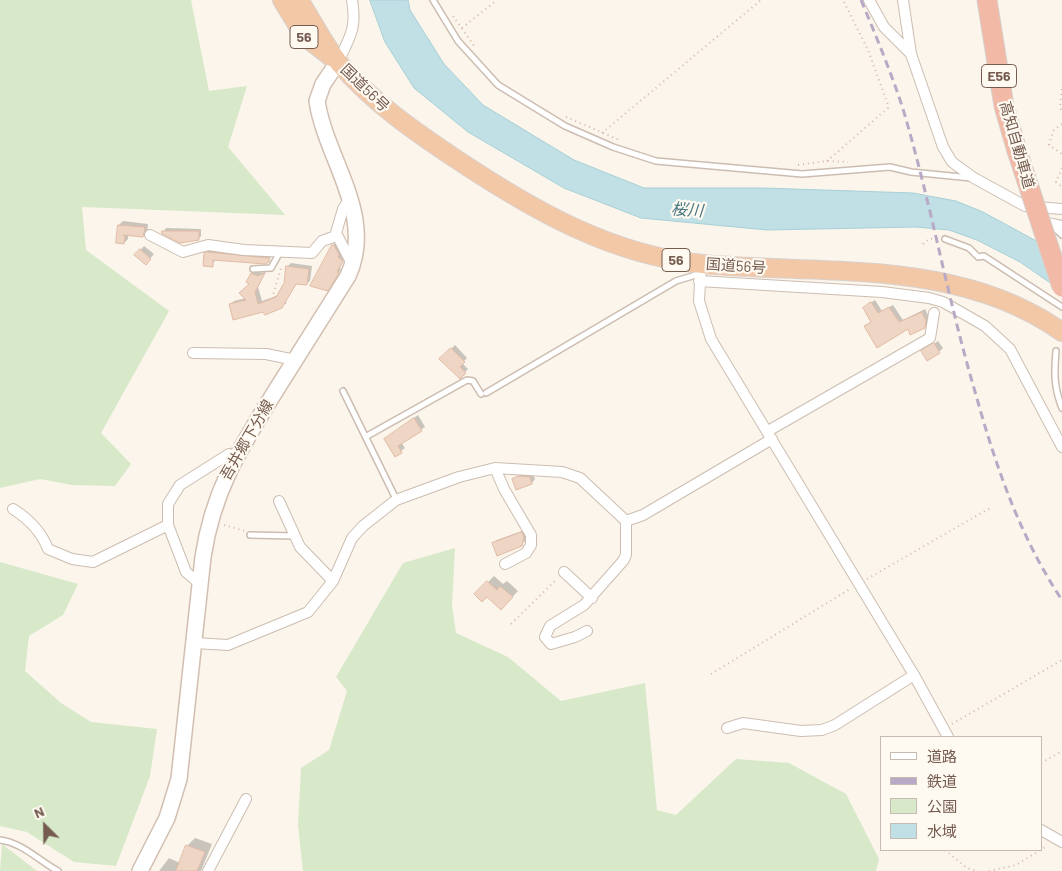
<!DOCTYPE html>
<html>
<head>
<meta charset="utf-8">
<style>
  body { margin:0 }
  #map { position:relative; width:1062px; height:871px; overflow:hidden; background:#fbf5eb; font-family:Barlow,"Noto Sans JP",sans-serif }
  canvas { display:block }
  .legend { position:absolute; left:880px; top:736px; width:162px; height:115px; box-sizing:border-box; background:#fef9f1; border:1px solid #c7bab0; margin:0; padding:6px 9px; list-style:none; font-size:15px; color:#755c4f }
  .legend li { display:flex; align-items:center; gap:10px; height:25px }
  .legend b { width:25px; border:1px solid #c7bab0 }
  .north { position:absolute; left:20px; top:801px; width:50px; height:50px; -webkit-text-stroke:4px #fef9f1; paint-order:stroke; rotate:337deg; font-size:14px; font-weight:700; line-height:20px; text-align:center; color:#755c4f }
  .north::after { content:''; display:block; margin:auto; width:18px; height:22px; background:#755c4f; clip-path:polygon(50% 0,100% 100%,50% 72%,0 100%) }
</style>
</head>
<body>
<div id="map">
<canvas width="1062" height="871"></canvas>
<ul class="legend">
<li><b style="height:6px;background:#fff"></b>道路</li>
<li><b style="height:6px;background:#b8a9c6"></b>鉄道</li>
<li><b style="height:14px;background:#d7e9c9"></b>公園</li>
<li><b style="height:14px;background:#c0e0e5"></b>水域</li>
</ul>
<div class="north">N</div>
</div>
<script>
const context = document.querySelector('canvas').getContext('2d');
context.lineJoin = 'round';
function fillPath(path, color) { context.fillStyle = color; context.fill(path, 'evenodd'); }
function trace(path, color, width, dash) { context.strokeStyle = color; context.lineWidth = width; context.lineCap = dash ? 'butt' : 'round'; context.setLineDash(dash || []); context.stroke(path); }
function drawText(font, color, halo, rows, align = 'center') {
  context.font = font + ' Barlow,"Noto Sans JP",sans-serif'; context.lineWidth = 4.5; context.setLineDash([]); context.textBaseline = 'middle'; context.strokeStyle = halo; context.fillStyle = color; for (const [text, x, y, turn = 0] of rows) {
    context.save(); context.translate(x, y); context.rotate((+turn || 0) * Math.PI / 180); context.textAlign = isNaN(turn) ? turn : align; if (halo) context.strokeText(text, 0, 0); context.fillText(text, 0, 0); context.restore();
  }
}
const green = new Path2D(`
  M0,0h191l18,91 38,-5 -19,61 57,68 -203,-8 4,43 83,61 -68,122 30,31 -16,22 -43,-1 -32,-6 -40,9z
  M455,548l-3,57 4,28 52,24 53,44 84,-18 12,127 19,5 60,-56 53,4 57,31 33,65 -3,12h-573l-5,-46 3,-57 28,-18 18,-59 -11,-14 67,-114z
  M0,562l78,22 -15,31 -34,21 -4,35 36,32 30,19 66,7 -7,47 -34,90 -42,-4 -47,-30 -27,-6z
  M2,844l35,27h-37z`);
const water = new Path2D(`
  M370,0h38l2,10 34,54 39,41 91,55 70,28h120l149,5 43,8 27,11 79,43v36l-42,-29 -43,-22 -28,-10 -33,-3 -149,3 -126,-12 -77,-30 -96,-56 -54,-44 -29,-46z`);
const shadow = new Path2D(`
  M123,221l25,3 -1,8 -4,3 -15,-1v5l-4,4 -6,-1 1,-17z
  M166,228l35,1v7l-3,3 -34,-8z
  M337,242l5,9 -1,3 4,3 -5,11 1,1 -10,17 2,-41z
  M144,246l10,8 -8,9 -10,-8z
  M209,250l63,5 -4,7 -52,-3 -4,6 -7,-11z
  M291,263l21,3 -2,15 -4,3 -9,-1 -16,24 -17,4 -33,-7 3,-3 12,-3 6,-24 4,-4 6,3 4,-2 -8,16 4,14 17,-6 6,-12 3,-17z
  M875,300l7,11 11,-6 10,15 22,-11 4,8 -2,7 -3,3 -58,-1 6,-5 -5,-16z
  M938,341l5,7 -4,4 -16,-1z
  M455,345l12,13 -5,5 6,6 -8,8 -19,-18z
  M418,415l7,12 -24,15 4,6 -9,7 -10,-16z
  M523,473l10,1 2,5 -3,4 -19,-4z
  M525,530l2,3 -2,8 -4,4 -28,-1 4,-4z
  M494,576l9,8 4,-3 11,10 -17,18 -14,-13 -11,-2z
  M195,838l17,6 -11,27h-42l10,-13 11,5 7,-17z`);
const building = new Path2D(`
  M118,225l27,2 -2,10 -20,-2 2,1 -1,8 -8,-1z
  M162,231h37v9l-19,3 -18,-9z
  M332,245h2l5,10 -1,2 5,4 -6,11 2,1 -11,18 -18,-5z
  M140,249l11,10 -5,6 -12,-10z
  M208,252l61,6v4l-4,2 -52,-4v7l-10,-1 1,-13z
  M286,266l23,3 -2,16 -11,-1 -14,24 -17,7 -2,-3 -30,8 -4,-16 17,-4 -7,-7 10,-9 -3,-2 5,-9 7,3 7,-3 -10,19 3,12 18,-7 8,-14z
  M871,302l7,11 11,-6 10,15 23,-10 4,9 -1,7 -15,7 -2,-6 -31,19 -13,-22 7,-4 -8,-14z
  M934,343l6,10 -13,8 -6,-10z
  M451,348l14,14 -5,5 6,6 -6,6 -21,-20z
  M414,418l8,13 -24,15 4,7 -7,4 -11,-18z
  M519,476l11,1 2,7 -16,6 -4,-11z
  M522,532l2,5 -2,9 -25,10 -5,-13z
  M487,581l10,9 3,-4 13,11 -12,13 -14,-13 -5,5 -8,-8z
  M186,845l19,7 -8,19h-21z`);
const path = new Path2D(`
  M453,16l22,31
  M462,28l35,-28
  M1062,89l-2,17 2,7
  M566,117l33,14
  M1062,124l-9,7 -4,14 13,9
  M602,133l159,-133
  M603,133l16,7
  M827,161l61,-53v-3l-20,-55 -25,-50
  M798,165l29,-4 21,1
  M1062,168l-6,14 6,5
  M923,244l6,-5 9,-1
  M276,297l-3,-2 9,-30
  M285,303l3,1
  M224,525l21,6
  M867,579l123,-71
  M511,624l46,-45
  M711,674l139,-85
  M952,724l110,-64
  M1041,763l21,-12
  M945,850l22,18 10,3
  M989,871l27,-6 31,-19`);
const service = new Path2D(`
  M433,0l25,41 40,44 67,41 48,21 43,14 146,13 88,-7 21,5 60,6
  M1052,226l10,9
  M945,239l24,9 9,9 6,-1 78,51
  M253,269l18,-1 9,-16
  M1056,351c-2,22 -2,37 6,57
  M343,391l53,108
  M486,393l190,-112 23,-7
  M367,436l100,-56 6,1 8,13
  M250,535l45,1
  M0,840c23,3 39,21 58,31`);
const minor = new Path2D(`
  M869,0l15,27 27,27
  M903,0l8,54 32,93 9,15 22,16 51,28 37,3
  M338,62c12,-25 19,-34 14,-62
  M350,198l-7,11 -7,24 16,31
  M1040,217l8,6 14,3
  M150,235l33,17 25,-7 36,5 68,3 10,-12 14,-5
  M701,264l-2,37 12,38 203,336 34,62
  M699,281l183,11 47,6 14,4 42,24 25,23 52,98
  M193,353l73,1 29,6
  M768,431l162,-93 4,-25
  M495,468l9,21 27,46v10l-5,8 -21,11
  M279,501l21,46 33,34
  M13,509c16,10 28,22 35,40l24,10 21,3 75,-37
  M626,521l17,-6 129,-76
  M564,572l28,26
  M200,584l-14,-12 -18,-47v-21l12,-19 49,-31 6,3
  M194,643l34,2 80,-33 25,-31 19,-43 11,-12 33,-26 63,-23 36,-9 67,4 18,6 46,43v34l-3,6 -39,44 -34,21 -5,11 6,7 24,-7 12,-6
  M727,728l16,-5 58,8 21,-1 13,-5 79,-50
  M1041,830l21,12
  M208,871l38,-72`);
const secondary = new Path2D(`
  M140,871l27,-53 12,-39 24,-222c10,-66 36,-107 70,-162 25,-40 50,-79 75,-119 28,-61 -22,-116 -31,-175l6,-17 15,-22`);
const trunk = new Path2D(`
  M282,0l22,36 27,21
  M299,0c13,20 25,44 40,63 33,39 75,68 117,96 75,50 156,97 247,105 120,11 255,-6 359,68`);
const motorway = new Path2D(`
  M987,0l17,106 13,45`);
const rail = new Path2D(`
  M861,0c15,36 30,72 42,109 28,94 45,192 73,286 20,72 44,142 86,205`);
const motorwayBridge = new Path2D(`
  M1017,151l45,136`);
const shields = [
  [304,37,28],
  [999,76,35],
  [676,260,28]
];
const shieldNames = [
  ["56",304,37],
  ["E56",999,76],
  ["56",676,260]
];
const streetNames = [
  ["国道56号",365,88,44],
  ["高知自動車道",1017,145,74],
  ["国道56号",736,266,4],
  ["吾井郷下分線",247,440,-60]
];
const waterNames = [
  ["桜川",687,210,4]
];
fillPath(green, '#d7e9c9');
fillPath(water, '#c0e0e5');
trace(water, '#a7cfd6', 1);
fillPath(shadow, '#0003');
fillPath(building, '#efd5c4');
trace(building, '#e1bba5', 1);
trace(service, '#cdbdb1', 8);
trace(minor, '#cdbdb1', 12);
trace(secondary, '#d2bfb1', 18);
trace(trunk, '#d8d1ce', 20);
trace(motorway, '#d8d1ce', 21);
trace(path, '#d5b8a7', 2, [1, 4]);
trace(service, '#fff', 5);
trace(minor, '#fff', 10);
trace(secondary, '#fff', 15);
trace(trunk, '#f3c8a7', 18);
trace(motorway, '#f1b9a6', 19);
trace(rail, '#b8a9c6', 3, [8, 5]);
trace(motorwayBridge, '#d8d1ce', 21, []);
trace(motorwayBridge, '#f1b9a6', 19);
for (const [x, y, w] of shields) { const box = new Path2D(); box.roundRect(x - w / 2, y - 11.5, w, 23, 4); context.fillStyle = '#fef9f1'; context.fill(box); trace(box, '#755c4f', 1); }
drawText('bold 14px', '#755c4f', null, shieldNames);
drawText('15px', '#755c4f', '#fef9f1', streetNames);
drawText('italic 16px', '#477780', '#fef9f1', waterNames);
</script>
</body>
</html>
